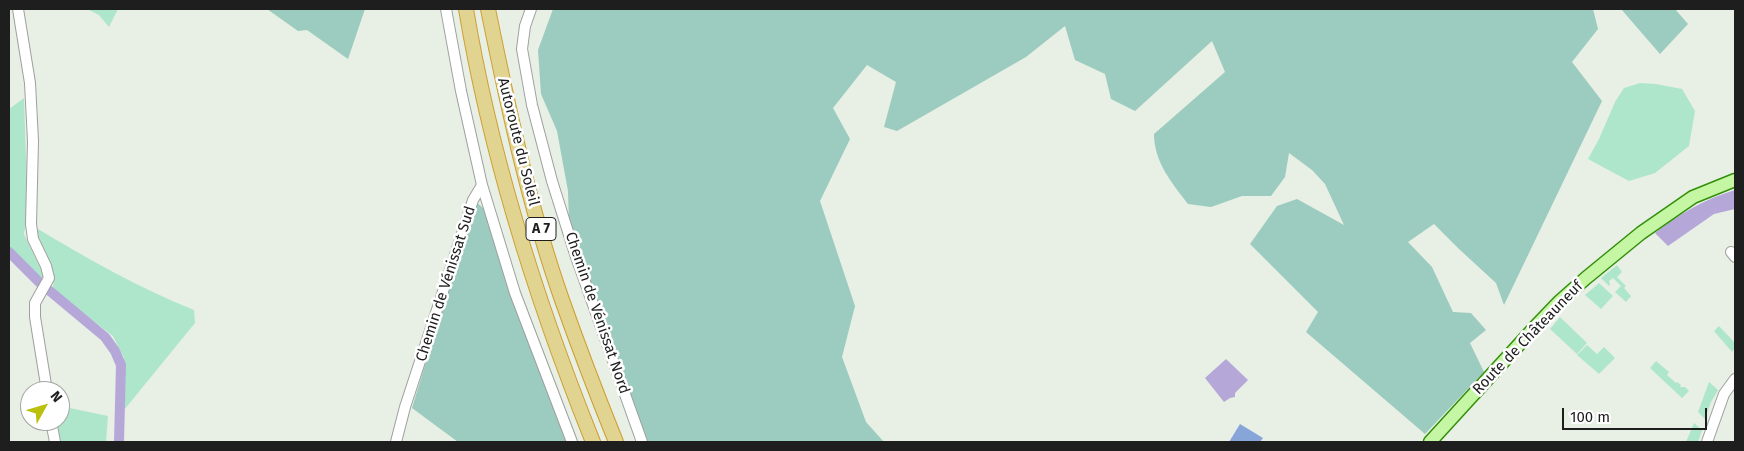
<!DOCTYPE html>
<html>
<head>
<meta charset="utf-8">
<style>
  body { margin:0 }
  #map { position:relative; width:1744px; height:451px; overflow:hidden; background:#e8efe5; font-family:"Fira Sans",sans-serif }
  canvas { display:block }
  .frame { position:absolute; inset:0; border:10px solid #1e1e1e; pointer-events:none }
  .north { position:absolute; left:20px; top:381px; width:50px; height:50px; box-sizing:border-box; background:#fff; border:1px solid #a5a5a5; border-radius:50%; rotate:51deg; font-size:14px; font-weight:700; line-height:20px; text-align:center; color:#1e1e1e }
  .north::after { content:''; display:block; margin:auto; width:18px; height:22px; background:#bbc00d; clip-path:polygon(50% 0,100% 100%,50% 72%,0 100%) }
  .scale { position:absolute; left:1562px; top:408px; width:145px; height:22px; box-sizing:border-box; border:2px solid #1e1e1e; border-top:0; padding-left:6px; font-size:15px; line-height:18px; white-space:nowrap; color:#1e1e1e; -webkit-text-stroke:4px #fff; paint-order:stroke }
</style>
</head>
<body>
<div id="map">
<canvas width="1744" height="451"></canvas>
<div class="frame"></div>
<div class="north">N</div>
<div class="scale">100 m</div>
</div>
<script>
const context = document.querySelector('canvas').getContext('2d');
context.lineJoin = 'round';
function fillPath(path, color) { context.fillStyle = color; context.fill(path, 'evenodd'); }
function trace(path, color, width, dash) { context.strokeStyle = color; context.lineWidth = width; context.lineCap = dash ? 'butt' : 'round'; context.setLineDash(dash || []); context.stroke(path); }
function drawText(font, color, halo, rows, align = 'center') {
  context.font = font + ' "Fira Sans",sans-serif'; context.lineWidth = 5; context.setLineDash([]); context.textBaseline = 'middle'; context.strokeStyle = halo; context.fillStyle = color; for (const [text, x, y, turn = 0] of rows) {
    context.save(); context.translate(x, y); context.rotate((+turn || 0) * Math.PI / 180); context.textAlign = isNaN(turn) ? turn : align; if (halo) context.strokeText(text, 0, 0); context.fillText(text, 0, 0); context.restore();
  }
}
const grass = new Path2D(`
  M87,9h31l-9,18 -10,-12z
  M1640,83l16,1 26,5 13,22 -6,35 -34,27 -26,8 -41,-22 11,-20 16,-37 9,-14z
  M24,98l4,116 -4,20 20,42 -5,3 -30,-32v-138z
  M38,229c52,31 99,58 156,81l1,13 -71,87v-52l-11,-22 -61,-47c7,-18 -5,-29 -12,-45 -3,-4 -2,-10 -2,-15z
  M1617,265l5,7 -5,5 9,9 -2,2 7,8 -5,6 -11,-10 6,-6 -8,-8 -4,3 1,3 -1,2 -8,-8z
  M1599,283l14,13 -12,13 -16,-14z
  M1560,317l27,26 -10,11 -27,-25z
  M1719,326l16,17v5l-3,4 -18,-21z
  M1587,345l10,9 7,-7 11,11 -16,16 -22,-19z
  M1656,361l13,11 -2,3 9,8 1,-1 4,3 -1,2h5l4,4 -7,7 -32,-30z
  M1709,382l9,8 -7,12 -6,17 -7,-7z
  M60,406l48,10 -2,26h-47l-2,-21h3z
  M1694,423l8,7 -4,12h-12z`);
const forest = new Path2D(`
  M267,9h98l-17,50 -41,-29 -9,1z
  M553,9h1040l5,20 -26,33 30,39 -98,204 -8,-22 -37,-34 -25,-25 -26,18 24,25 21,45 18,1 15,17 -16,13 14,29 -59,62 -119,-102 12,-20 -68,-68 27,-38 20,-7 47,26 -19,-41 -13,-14 -23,-17 -4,24 -14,19h-29l-31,11 -23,-3c-16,-21 -34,-42 -34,-70l71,-62 -13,-31 -77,70 -24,-12 -6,-25 -30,-14 -10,-34 -39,31 -129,74 -13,-4 12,-45 -29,-17 -34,43 17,31 -30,62 35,105 -13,51 24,65 18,20h-238l-77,-220 -1,-31 -11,-60 -16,-37 -3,-44z
  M1621,9h54l13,15 -28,30z
  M475,201l15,13 77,228h-109l-46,-34z`);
const pitch = new Path2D(`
  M1240,424l23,14 -3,4h-31z`);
const water = new Path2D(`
  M1735,190v19l-21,5 -46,32 -13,-13c24,-19 50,-34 80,-43z
  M1226,359l22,21 -13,13v4l-5,1 -6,4 -19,-24z`);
const canal = new Path2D(`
  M9,252l30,30 66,55 10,14 6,14 -2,77`);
const minor = new Path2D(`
  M18,9l12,74 3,58 -2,83 2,15 13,27 3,12 -14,25v14l12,74
  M531,9l-6,17 -3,23 10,56 20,76 23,73 67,188
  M482,185l33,108 57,149
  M1731,252l4,5
  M51,421l4,21
  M396,442l9,-35 68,-207 9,-15 -21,-94 -15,-82
  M1707,442l17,-48 11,-15`);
const major = new Path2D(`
  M1430,442l105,-115 25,-26 26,-23 55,-45 52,-36 42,-17`);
const highway = new Path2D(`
  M466,9c25,149 71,294 127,433
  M488,9c20,98 41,197 74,291 17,48 35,95 54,142`);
const shields = [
  [541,229,30]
];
const shieldNames = [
  ["A 7",541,229]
];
const streetNames = [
  ["Autoroute du Soleil",518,142,76],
  ["Chemin de Vénissat Sud",446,284,-72],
  ["Chemin de Vénissat Nord",597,313,71],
  ["Route de Châteauneuf",1528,338,-46]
];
fillPath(grass, '#aee6cc');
fillPath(forest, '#9ccbbf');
fillPath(pitch, '#88a5d9');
fillPath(water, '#b5a8d9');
trace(canal, '#b5a8d9', 10);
trace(minor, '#9f9f9f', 12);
trace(major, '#328f0a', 15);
trace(highway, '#cf9c2f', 16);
trace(minor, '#fff', 10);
trace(major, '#c4f6a3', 12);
trace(highway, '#e1d491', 14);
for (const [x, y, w] of shields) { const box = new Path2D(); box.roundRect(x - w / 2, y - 11.5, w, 23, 4); context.fillStyle = '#fff'; context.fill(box); trace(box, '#1e1e1e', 1); }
drawText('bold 14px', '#1e1e1e', null, shieldNames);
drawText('15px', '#1e1e1e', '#fff', streetNames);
</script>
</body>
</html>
